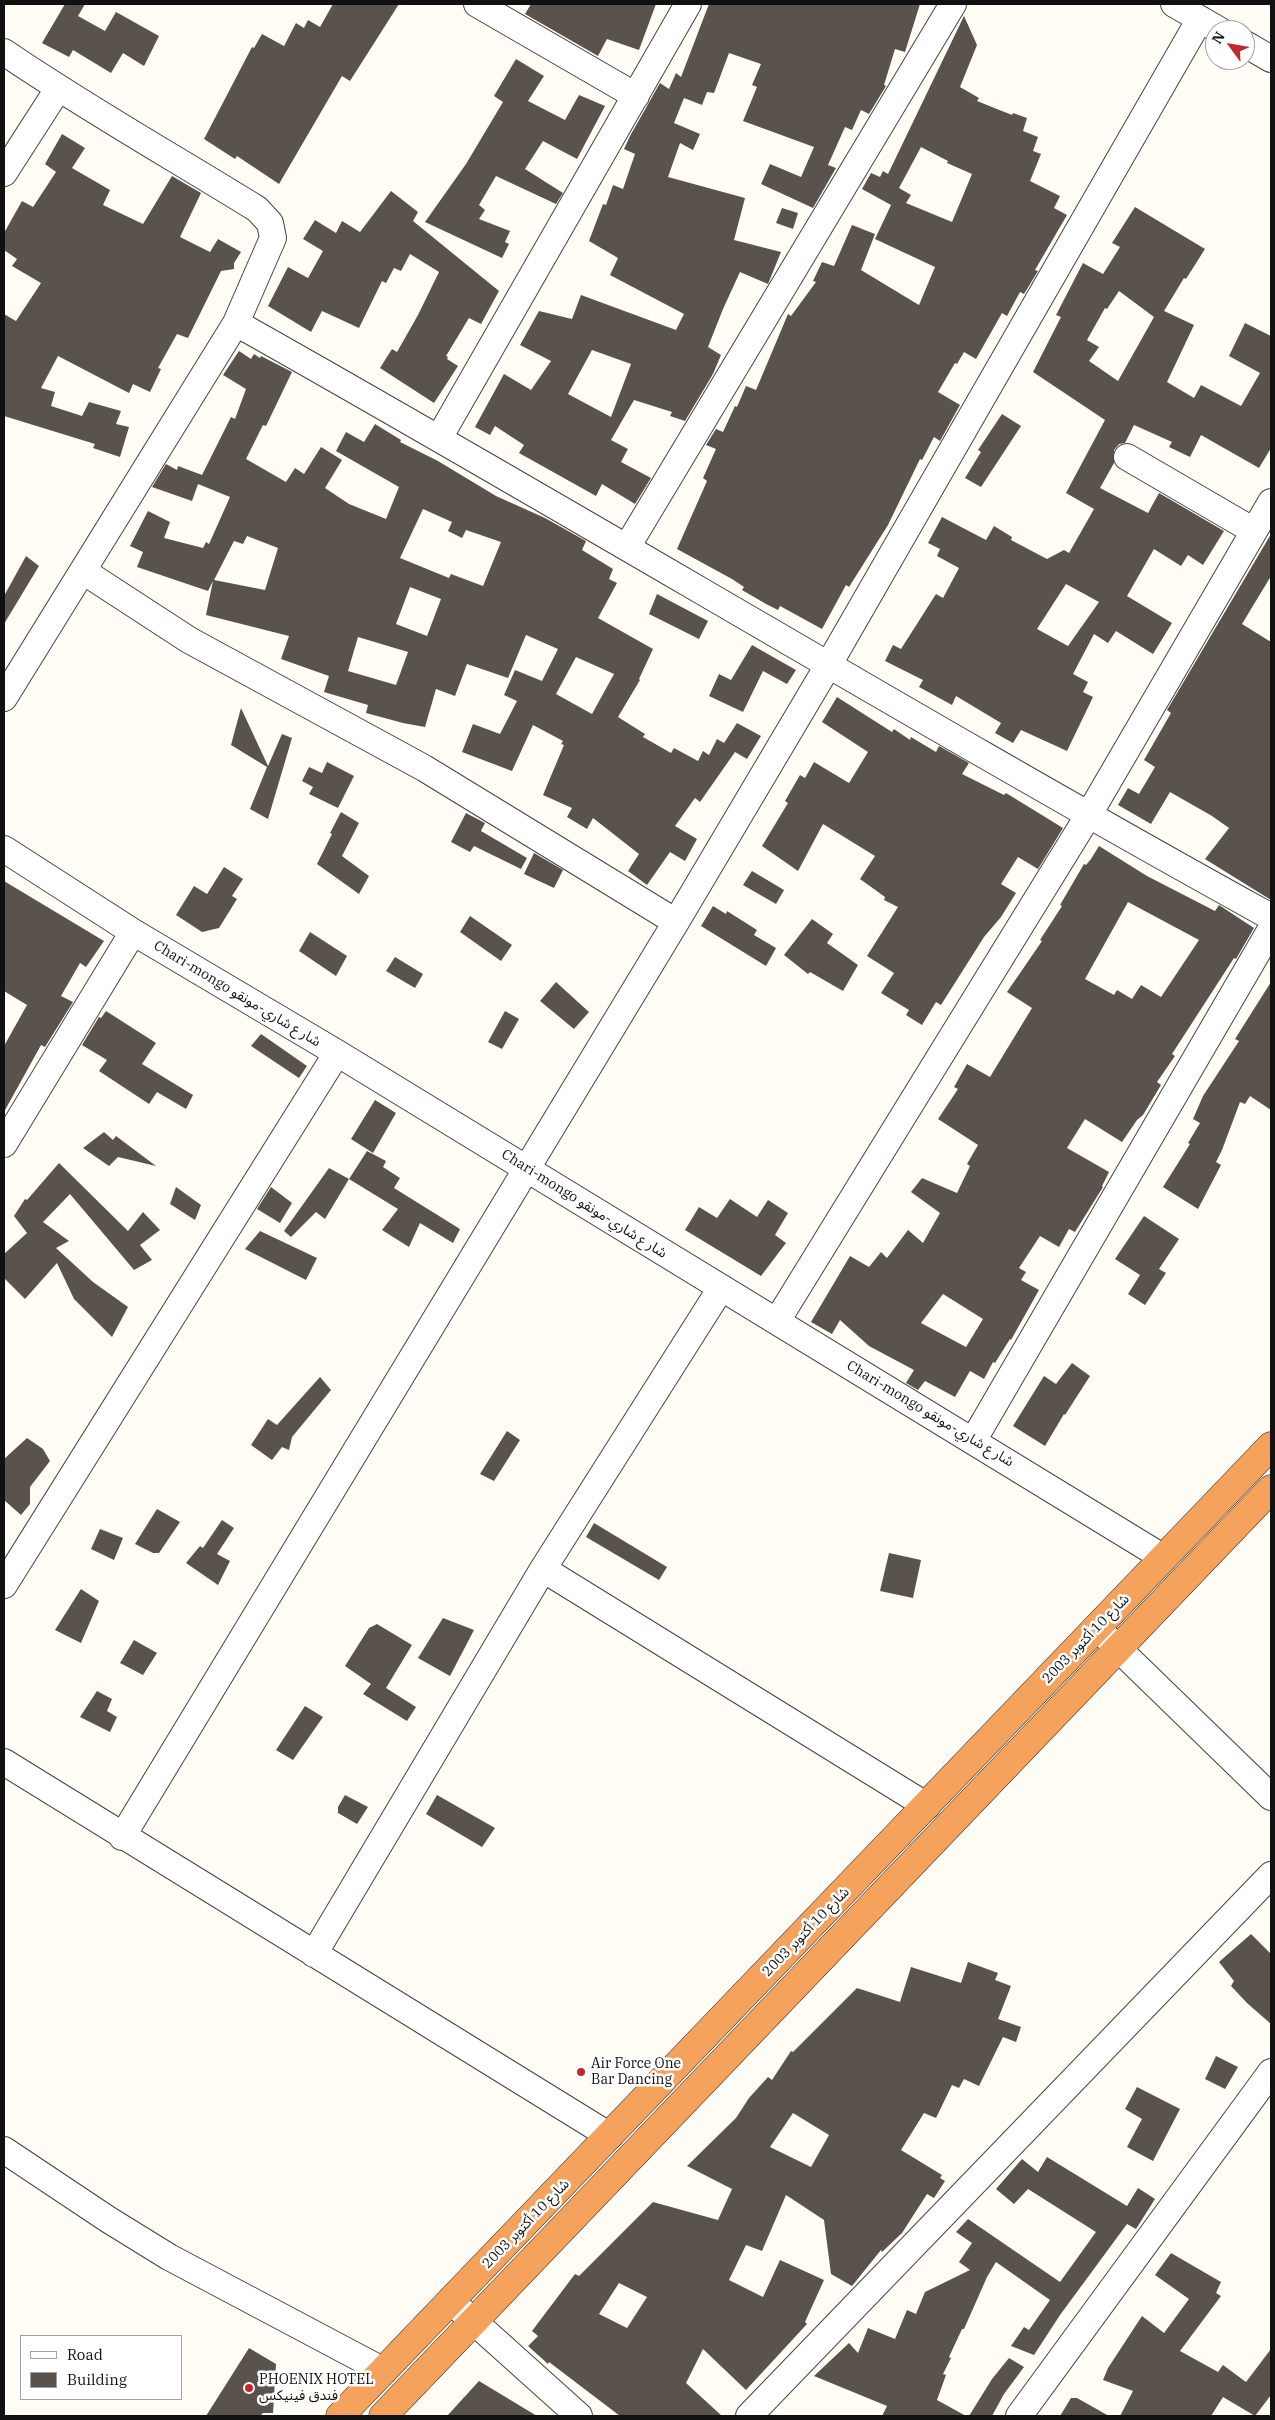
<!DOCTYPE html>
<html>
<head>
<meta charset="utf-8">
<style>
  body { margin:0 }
  #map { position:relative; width:1275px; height:2420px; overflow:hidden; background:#fffdf5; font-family:"IBM Plex Serif",serif }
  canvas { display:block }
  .frame { position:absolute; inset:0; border:5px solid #111; pointer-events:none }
  .legend { position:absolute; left:20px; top:2335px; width:162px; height:65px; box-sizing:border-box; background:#fff; border:1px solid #a0a0a0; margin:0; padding:6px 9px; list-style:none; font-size:15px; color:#111 }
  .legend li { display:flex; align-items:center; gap:10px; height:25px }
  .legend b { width:25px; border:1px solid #a0a0a0 }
  .north { position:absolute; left:1205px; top:20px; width:50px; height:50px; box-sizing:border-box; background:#fff; border:1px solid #a0a0a0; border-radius:50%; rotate:302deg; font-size:14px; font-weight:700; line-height:20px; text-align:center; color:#111 }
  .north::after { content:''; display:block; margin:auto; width:18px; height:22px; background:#c4262e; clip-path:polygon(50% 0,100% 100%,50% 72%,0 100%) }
</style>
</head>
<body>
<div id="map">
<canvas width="1275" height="2420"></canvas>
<div class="frame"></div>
<ul class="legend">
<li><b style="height:6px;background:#fff"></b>Road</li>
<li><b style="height:14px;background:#5a524d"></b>Building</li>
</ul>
<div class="north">N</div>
</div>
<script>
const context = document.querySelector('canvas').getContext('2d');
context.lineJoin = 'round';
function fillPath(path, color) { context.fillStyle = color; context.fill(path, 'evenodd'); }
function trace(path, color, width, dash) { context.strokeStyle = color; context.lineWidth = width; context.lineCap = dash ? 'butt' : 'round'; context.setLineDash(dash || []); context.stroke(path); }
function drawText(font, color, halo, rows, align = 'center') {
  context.font = font + ' "IBM Plex Serif","Noto Sans Arabic",serif'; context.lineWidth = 5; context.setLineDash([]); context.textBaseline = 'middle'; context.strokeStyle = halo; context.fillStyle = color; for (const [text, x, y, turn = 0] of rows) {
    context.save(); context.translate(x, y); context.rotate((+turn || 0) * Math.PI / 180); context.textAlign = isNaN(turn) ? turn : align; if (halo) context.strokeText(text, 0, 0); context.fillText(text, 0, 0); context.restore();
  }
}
const building = new Path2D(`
  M65,4h20l-7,12 27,15 11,-19 43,24 -15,30 -21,-13 -12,20 -38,-23 -4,7 -27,-14z
  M333,4h66l-49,77 -8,-5 -63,108 -42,-28 -2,3 -31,-20 48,-92 2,1 8,-14 22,12 12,-23 8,5 4,-8 12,7z
  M531,4h125l-17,46 -32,-11 -9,17 -73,-42z
  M709,4h211l-15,48 -10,-3 -11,36 2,1 -17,28 -8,-4 -9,20 -7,-3 -17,38 8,3 -23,40 -52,-24 9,-20 31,13 13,-30 -71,-26 14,-34 -5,-2 9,-21 -32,-11 -15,40 -7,-1 -5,13 -18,-7 -10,25 26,11 -7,16 -13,-7 -12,34 77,21 -11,42 47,12 -13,32 -28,-12 -17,37 -15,38 13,8 -8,19 -28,47 -15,-5 2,-4 -38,-12 -23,40 17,9 -7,13 30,16 -16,26 -33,-20 -6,12 -77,-43 5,-8 -29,-19 -5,9 -15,-8 29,-53 27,16 20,-29 -31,-16 19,-34 33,8 9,-24 95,35 8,-16 -74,-39 8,-17 -29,-17 14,-37 3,1 7,-20 10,4 12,-35 -11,-5 6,-13 30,-53 9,6 7,-16 5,4zM592,350l39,14 -20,53 -43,-23z
  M964,16l13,29 -17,42 19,11 -2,3 35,14 1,-2 14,5 -4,13 15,6 -5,14 8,3 -11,27 30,15 -6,12 13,7 -32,55 3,1 -14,23 -4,-2 -13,24 -5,-3 -26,46 -12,-7 -7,12 -2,-1 -17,29 22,13 -20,36 -6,-4 -12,23 -2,-1 -32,66 -39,62 -3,-2 -24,44 -42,-23 -2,4 -12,-6 -24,-14 2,-3 -12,-8 -55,-30 30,-68 -4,-3 13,-29 -10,-4 10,-16 7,3 12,-26 2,1 9,-21 10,4 32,-76 3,2 25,-34 -3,-1 9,-19 12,4 18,-41 23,9 -14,36 58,35 16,-38 -60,-28 16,-34 -29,-16 9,-16 9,4 3,-6 5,3zM921,147l27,14 -1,2 25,11 -20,48 -46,-19 5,-8 -12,-7z
  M516,59l28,17 -16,25 37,19 14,-25 26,11 -28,53 -34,-18 -18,28 38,24 -7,11 -60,-28 -17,29 6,5 -6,9 31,12 -5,11 4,2 -7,14 -77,-36 41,-58 37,-62 -9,-6z
  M62,134l23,14 -13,20 38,22 -7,15 40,19 29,-48 29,17 -21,44 30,15 8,-13 23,13 -7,11v6l-13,2 -33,67 -11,-4 -19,34 3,1 -11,23 -17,-8 -4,9 -71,-37 -17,32 14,4 -4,14 31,10 7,-14 32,9 -5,13 13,3 -9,30 -27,-9 2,-4 -91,-28v-102l12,7 25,-38 -29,-17 5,-7 -13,-9v-17l18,-32 11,6 23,-35 -11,-8z
  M391,191l27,21 -5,9 86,70 -18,33 -12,-6 -23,38 2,1 -1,2 11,7 -24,37 -54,-35 12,-19 5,3 21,-37 21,-43 -29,-18 -9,17 -7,-3 -8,15 -4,-2 -23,47 -37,-17 -11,21 -43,-26 20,-39 20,11 15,-27 -20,-12 12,-19 21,13 6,-12 18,11z
  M1135,207l70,42 -19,30 -2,-1 -20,33 30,14 -27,57 27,16 7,-13 40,21 19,-33 -31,-17 16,-33 26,13v112l-12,20 -58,-33 -11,22 -21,-10 3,-5 -38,-17 -9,18 -6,1 -5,6v13l-14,25 48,25 11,-20 65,38 -21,34 -15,-10 -7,11 -27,-17 -27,47 45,27 -19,31 -37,-23 -8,12 -14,-9 -21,40 15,8 -5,10 10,5 -26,54 -46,-21 -8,13 -18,-10 6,-10 -45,-27 -4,9 -33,-18 4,-7 -38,-19 8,-16 8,4 35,-55 7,4 16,-30 -22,-12 3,-7 -12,-6 14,-26 44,23 8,-14 18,11 -1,3 36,19 17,-9 5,3 25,-44 -28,-16 39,-73 -72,-48 28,-55 -5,-2 27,-52 20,11 17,-27 -8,-4zM1119,291l35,26 -36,64 -29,-20 10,-14 -12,-7 18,-32 2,1zM1066,584l33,18 -31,44 -31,-17z
  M782,208l16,5 -5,16 -17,-6z
  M239,351l12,8 3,-5 6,4 1,-2 31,16 -26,54 -3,-1 -17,34 40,23 9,-14 9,6 17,-27 21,13 -17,28 24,16 37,15 13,-32 -63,-36 10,-19 18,10 11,-18 26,16 -1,2 38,19 58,35 49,22 41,23 -4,9 31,19 -4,10 8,4 -19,35 55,31 -14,30 1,1 -22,37 27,17 -2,3 28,16 3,-5 24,13 5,-10 6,4 8,-16 7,4 13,-20 24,13 -14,23 -12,-7 -35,50 -5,-4 -20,28 22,13 -12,22 -15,-9 -23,33 -19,-14 11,-17 -46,-36 -6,11 -20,-12 5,-9 -29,-13 21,-50 -3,-1 2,-3 -30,-16 -21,46 -50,-19 11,-28 27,10 17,-33 -13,-6 11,-25 27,11 16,-32 -32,-14 -18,43 -41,-14 -12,32 -19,-7 -11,38 -22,-4 -37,-10 2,-8 -44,-13 5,-16 -48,-17 8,-23 -83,-21 7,-34 -5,10 -71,-24 6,-15 -13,-6 18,-35 22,11 -6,16 39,10 3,-6 3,2 21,-47 -32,-13 -6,17 -40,-14 14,-23 11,6 1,-4 24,9 -2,4 31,-62 4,2 11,-30 -23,-14zM423,509l29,13 -4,9 14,7 4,-8 35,12 -18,44 -32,-12 -2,4 -49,-20zM247,536l31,12 -13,42 -51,-10 20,-39 9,3zM410,587l31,12 -14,37 -31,-12zM358,637l50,15 -12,33 -48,-14zM576,657l38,17 -22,40 -36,-20z
  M1002,414l19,12 -40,61 -16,-9 16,-26 -3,-2z
  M1271,534v42l-29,48 29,18v258l-66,-41 24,-31 -17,-12 -42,-24 -19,32 -33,-19 10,-17 11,6 16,-27 -11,-7 27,-47 -4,-3z
  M26,556l13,10 -35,58v-28z
  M657,594l51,27 -9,18 -50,-25z
  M752,645l44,25 -9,14 -24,-13 -20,41 -34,-16 10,-22 12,6z
  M837,697l55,35 2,-3 16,11 1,-3 25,15 3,-6 30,17 -7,11 42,21 2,-2 57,35 -25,41 -20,-12 -17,27 15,9 -15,24 -17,20 -43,68 -5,-3 -14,23 -16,-10 3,-5 -28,-17 13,-20 -27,-17 31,-49 -14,-7 1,-3 -25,-18 15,-23 -52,-32 -25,47 -36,-25 26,-43 -3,-2 15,-26 5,3 9,-16 35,21 19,-31 -46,-30z
  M241,708l27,58 14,-32 10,4 -24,81 -18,-10 17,-42 -36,-22z
  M327,762l27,14 -16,32 -29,-14 4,-7 -11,-6 7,-14 13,6z
  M341,812l18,11 -17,33 27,20 -10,18 -42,-30 15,-30 -2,-1z
  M466,813l19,10 -4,8 46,27 -6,11 -47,-23 -4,6 -19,-10z
  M1099,846l48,30 68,35 4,-6 35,23 -18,31 -2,-1 -62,96 3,2 -18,26 4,3 -18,30 -6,5 -15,22 -37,-23 -18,29 42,24 -7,14 1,1 -28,45 -6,-3 -10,18 -19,-11 -21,32 7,4 -5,8 18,10 -28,50 -1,-1 -15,24 -2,-1 -9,17 -14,-8 -15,26 -30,-16 -7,9 -12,-7 8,-13 -45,-24 -29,-26 -8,14 -21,-12 39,-66 19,11 12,-15 6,6 21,-28 15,13 17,-30 -29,-21 11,-14 35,15 13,-27 -3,-2 11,-19 -40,-26 20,-30 -4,-2 13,-23 23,13 42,-69 -25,-16 35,-51 -2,-1 22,-34 -2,-1 24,-41 2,1 5,-6zM1128,902l71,38 -38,57 -20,-12 -9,14 -15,-9 -3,5 -29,-16zM943,1294l40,25 -17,28 -45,-24z
  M534,853l29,17 -9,18 -30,-14z
  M224,867l19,12 -11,17 5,3 -18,29 -17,4 -26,-17 18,-29 13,8z
  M752,871l32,19 -8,14 -33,-19z
  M4,881l100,60 -18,26 -6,-4 -19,33 12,6 -28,45 -4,-2 -37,67v-66l23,-41 -23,-14z
  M713,906l13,8 1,-3 30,19 -3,5 22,13 -10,18 -65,-40z
  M470,916l42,29 -11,16 -41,-29z
  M812,919l21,15 -6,9 31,22 -15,26 -33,-19 -2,2 -24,-19z
  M310,932l37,24 -11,20 -37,-25z
  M395,957l28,17 -8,14 -29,-17z
  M556,982l33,30 -15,17 -34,-28z
  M1271,982v128l-21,-14 -5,8 -5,-2 -18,48 -6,12 5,3 -23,44 -35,-22 27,-43 -2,-1 12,-20 -7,-4 10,-23 36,-55 -4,-2z
  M106,1011l50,32 -14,21 51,31 -7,14 -29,-17 -8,12 -50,-33 8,-11 -25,-15 17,-28 2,1z
  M505,1011l14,8 -17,30 -14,-7z
  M261,1034l46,32 -8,12 -48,-32z
  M375,1100l21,13 -23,40 -22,-14z
  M104,1132l9,8 3,-4 40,30 -38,-9 -9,9 -26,-18z
  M367,1151l19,10 -3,6 17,11 -6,10 66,41 -7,14 -33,-20 -11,24 -27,-17 16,-21 -49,-30z
  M59,1163l69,68 15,-19 17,18 -20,15 12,15 -18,10 -64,-76 -27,28 26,19 -13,7 37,34 35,25 -16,30 -38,-38 -17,-36 -32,36 -21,-21v-24l23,-21 -13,-17 11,-17 2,1z
  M329,1168l20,11 -24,40 -9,-7 -25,25 -7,-6z
  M176,1187l25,18 -6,15 -25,-16z
  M271,1187l21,16 -12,20 -23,-14z
  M730,1199l27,18 11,-17 20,13 -13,22 11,8 -25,33 -76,-46 14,-23 18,11z
  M1144,1216l35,23 -20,30 7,4 -21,32 -17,-11 12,-19 -25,-16z
  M260,1231l57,27 -11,22 -61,-31z
  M1072,1363l18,13 -25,39 -1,-1 -19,32 -32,-20 31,-50 12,8z
  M320,1377l11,13 -39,47 -3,13 -7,-3 -10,13 -21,-15 17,-26 9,6z
  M507,1431l13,9 -26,41 -14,-7z
  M27,1438l16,11 7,12 -20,26v17l-9,11 -17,-15v-41z
  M157,1509l23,13 -21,31h-6l-18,-9z
  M222,1520l12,8 -17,26 13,7 -12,24 -32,-22 14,-17 3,2z
  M594,1523l73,44 -8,13 -73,-43z
  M100,1529l23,9 -9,22 -23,-11z
  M889,1553l32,7 -8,38 -33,-7z
  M81,1589l18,12 -18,42 -26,-13z
  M443,1618l31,12 -24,46 -32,-18z
  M377,1624l35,21 -26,43 30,19 -9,14 -44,-27 8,-10 -26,-18 24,-38z
  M134,1640l23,13 -14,22 -23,-12z
  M97,1691l15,8 -5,12 10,6 -7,15 -30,-15z
  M305,1706l18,11 -30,43 -17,-10z
  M345,1795l23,12 -11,17 -19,-11v-6z
  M437,1795l58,33 -13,19 -56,-33z
  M1251,1934l20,20v70l-24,-21 -16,-17 3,-5 -15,-19z
  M968,1962l30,11 -3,7 16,6 -13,33 23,8 -5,15 -13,-5 -24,49 -15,-7 -5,9 -7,-3 -16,33 -12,-5 -23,37 41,25 -2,3 5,3 -11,17 -7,-4 -25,39 -20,19 -1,-2 -29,36 -21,-12 -7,-54 -38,-25 -24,56 -16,-6 -17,35 34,17 17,-37 44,20 -19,42 2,2 -61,66 -43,-41 -17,34 36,33h-102l-71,-54 -1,2 -20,-18 10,-10 -6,-5 43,-57 4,2 74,-74 65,18 14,-31 -45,-23 49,-48 13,-20 19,-21 4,3 19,-29 2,1 64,-64 43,14 11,-35 50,16zM793,2113l36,22 -18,32 -41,-20zM619,2283l28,14 -20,31 -28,-14z
  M1216,2056l22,11 -13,22 -20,-10z
  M1137,2087l43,22 -27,52 -26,-14 15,-28 -17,-10z
  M1047,2157l80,49 11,-18 17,11 -19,30 -9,-5 -67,91 -26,40 -23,-9 13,-19 5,3 21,-30 -54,-38 -9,15 -23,52h-2l-13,28 2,1 -8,16 3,1 -9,25 29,16h-84l5,-10 -73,-30 35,-33 9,10 10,-25 27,11 12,-29 9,4 9,-22 45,-22 -11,-8 13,-19 -16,-11 12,-13 92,63 36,-50 -68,-43 -14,15 -18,-15 26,-30 16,13z
  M1171,2253l50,29 -5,11 5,3 -41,55 38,21 5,-7 23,17 25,-33v46l-16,21 -32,-19 -12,19h-91l13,-25 -30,-11 5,-12 34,-52 22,17 25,-34 -34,-24z
  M249,2348l27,16 -3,49h-10l-3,3h-54z
  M1009,2358l15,9 -20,27 -12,22h-23l23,-37z
  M479,2381l58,35h-90z
  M1071,2398h6l32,18h-49z`);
const minor = new Path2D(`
  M477,4l159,92
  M1174,4l45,26
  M1245,44l26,15
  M4,52c82,56 169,105 253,157l13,14 3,15 -37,85 -232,375
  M4,173l54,-84
  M236,323c347,195 687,402 1035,594
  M439,438l249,-434
  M1127,457l127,74
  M627,547l326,-543
  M83,571l106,69 235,128 252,154
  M4,849l129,83 204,121 827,505
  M4,1144l129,-212
  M777,1321l311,-505 183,-314
  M973,1441l298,-512
  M543,1569l384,237
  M4,1585l333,-532
  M1097,1628l174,169
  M4,1762l606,374
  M122,1837l554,-915 153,-258 371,-645
  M314,1954l229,-385 178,-281
  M4,2150l105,70 60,37 215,114
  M451,2301l128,115
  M749,2416l522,-541
  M1019,2416l252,-344`);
const highway = new Path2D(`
  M340,2416l931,-970
  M383,2416l888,-927`);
const markers = [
  [581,2072,5,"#c4262e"],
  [249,2388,5,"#c4262e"]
];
const streetNames = [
  ["Chari-mongo شار ع شاري-مونقو",237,994,31],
  ["Chari-mongo شار ع شاري-مونقو",584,1204,32],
  ["Chari-mongo شار ع شاري-مونقو",930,1414,31],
  ["شارع 10 أكتوبر 2003",1086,1639,-46],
  ["شارع 10 أكتوبر 2003",806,1932,-46],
  ["شارع 10 أكتوبر 2003",526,2224,-46]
];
const poiNames = [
  ["Air Force One",591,2064],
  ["Bar Dancing",591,2080],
  ["PHOENIX HOTEL",259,2380],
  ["فندق فينيكس",259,2396]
];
fillPath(building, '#5a524d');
trace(minor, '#444', 28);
trace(highway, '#222', 29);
trace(minor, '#fff', 26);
trace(highway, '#f5a25d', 28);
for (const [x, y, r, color] of markers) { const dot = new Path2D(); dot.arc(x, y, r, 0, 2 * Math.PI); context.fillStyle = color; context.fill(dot); trace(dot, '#fff', 2); }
drawText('14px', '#111', '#fff', streetNames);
drawText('14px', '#111', '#fff', poiNames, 'left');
</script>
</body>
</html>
